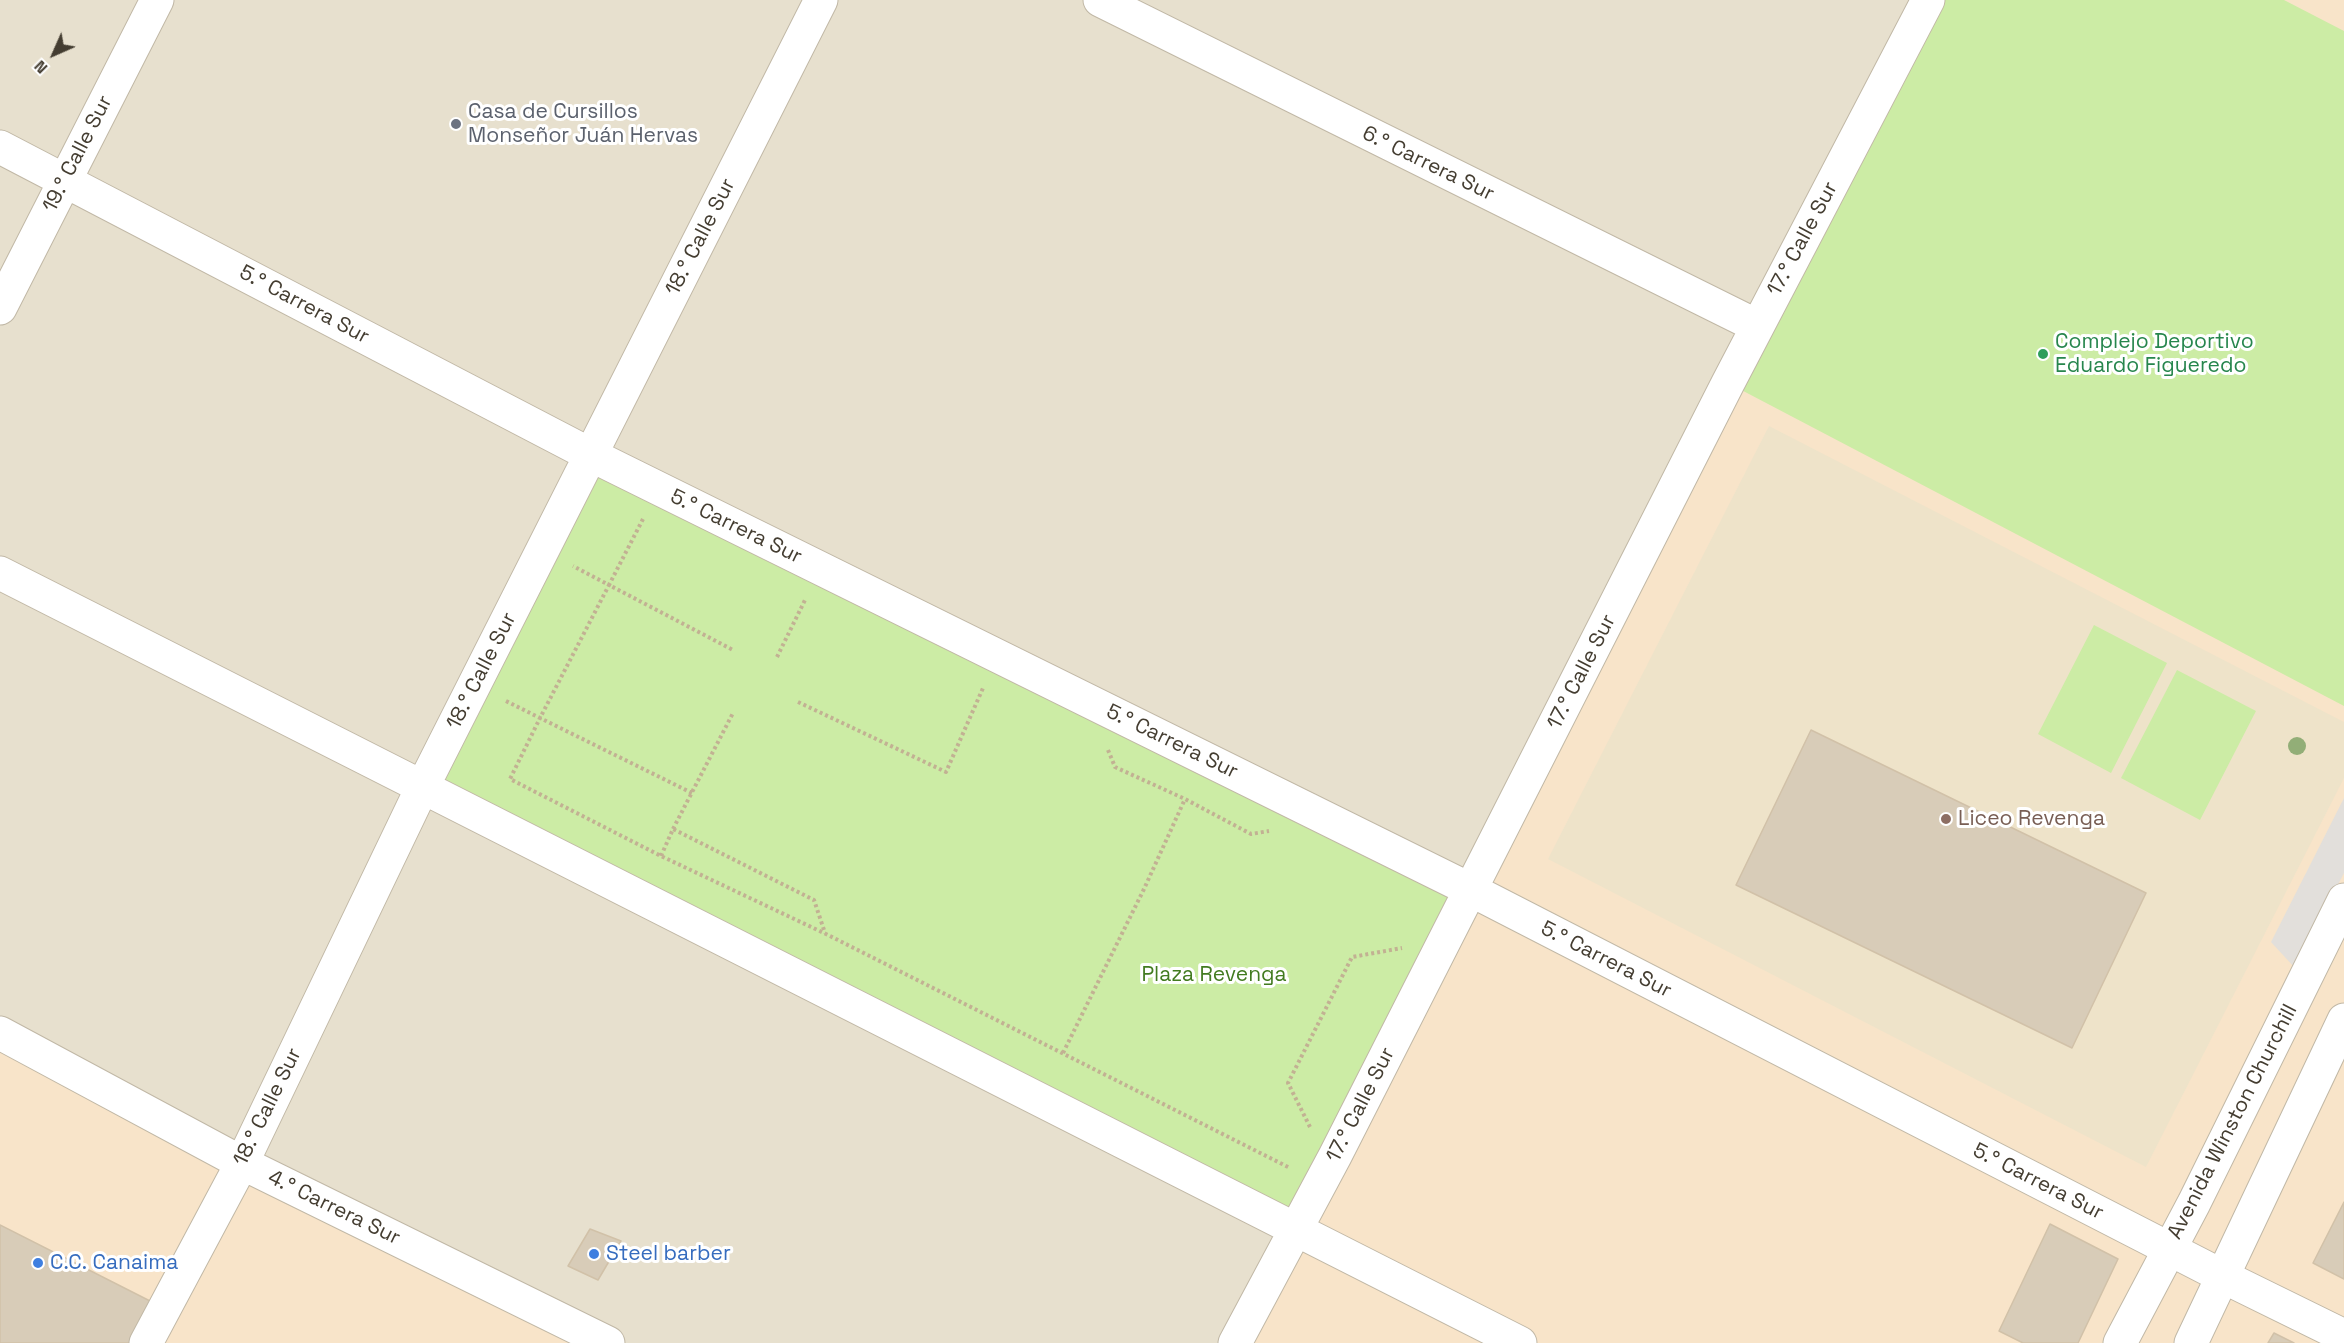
<!DOCTYPE html>
<html>
<head>
<meta charset="utf-8">
<style>
  body { margin:0 }
  #map { position:relative; width:2344px; height:1343px; overflow:hidden; background:#f3ede1; font-family:"Space Grotesk",sans-serif }
  canvas { display:block }
  .north { position:absolute; left:24px; top:24px; width:60px; height:60px; -webkit-text-stroke:4px #fff; paint-order:stroke; rotate:225deg; font-size:16px; font-weight:700; line-height:24px; text-align:center; color:#443d31 }
  .north::after { content:''; display:block; margin:auto; width:21px; height:27px; background:#443d31; clip-path:polygon(50% 0,100% 100%,50% 72%,0 100%) }
</style>
</head>
<body>
<div id="map">
<canvas width="2344" height="1343"></canvas>
<div class="north">N</div>
</div>
<script>
const context = document.querySelector('canvas').getContext('2d');
context.lineJoin = 'round';
function fillPath(path, color) { context.fillStyle = color; context.fill(path, 'evenodd'); }
function trace(path, color, width, dash) { context.strokeStyle = color; context.lineWidth = width; context.lineCap = dash ? 'butt' : 'round'; context.setLineDash(dash || []); context.stroke(path); }
function drawText(font, color, halo, rows, align = 'center') {
  context.font = font + ' "Space Grotesk",sans-serif'; context.lineWidth = 6; context.setLineDash([]); context.textBaseline = 'middle'; context.strokeStyle = halo; context.fillStyle = color; for (const [text, x, y, turn = 0] of rows) {
    context.save(); context.translate(x, y); context.rotate((+turn || 0) * Math.PI / 180); context.textAlign = isNaN(turn) ? turn : align; if (halo) context.strokeText(text, 0, 0); context.fillText(text, 0, 0); context.restore();
  }
}
const residential = new Path2D(`
  M0,0h1940l-696,1343h-656l-588,-291z`);
const commercial = new Path2D(`
  M1940,0h404v1343h-1100z
  M0,1052l588,291h-588z`);
const education = new Path2D(`
  M1769,426l575,296v56l-198,389 -598,-308z`);
const green = new Path2D(`
  M1928,0h356l60,31v675l-616,-323z
  M594,464l872,426 -171,334 -865,-437z
  M2094,625l73,38 -56,110 -73,-39z
  M2177,670l79,41 -56,109 -79,-42z`);
const parking = new Path2D(`
  M2344,798v75l-49,95 -24,-26z`);
const building = new Path2D(`
  M1811,730l335,163 -74,155 -336,-163z
  M2344,1202v77l-31,-16z
  M2050,1224l68,35 -40,84h-55l-24,-12z
  M0,1225l152,77 -20,41h-132z
  M590,1229l31,12 -23,39 -30,-14z
  M2274,1333l20,10h-26z`);
const path = new Path2D(`
  M643,519l-34,66 124,65
  M777,657l29,-59
  M506,701l34,17 69,-133 -36,-19
  M798,702l148,70 37,-84
  M1108,750l7,17 70,32 66,35 18,-3
  M692,793l-152,-75 -30,61 151,77 165,78 464,234
  M673,829l60,-116
  M661,856l12,-27 141,71 11,33
  M1063,1053l81,-164 41,-90
  M1310,1127l-22,-44 64,-126 50,-9`);
const minor = new Path2D(`
  M1100,0l657,326
  M0,147l591,308 880,435 753,387 120,59
  M0,308l157,-308
  M0,573l1520,770
  M0,1033l242,130 366,180
  M146,1343l96,-180 180,-375 399,-788
  M1235,1343l100,-187 393,-773 200,-383`);
const tertiary = new Path2D(`
  M2120,1343l74,-140 150,-303
  M2191,1343l153,-323`);
const trees = [
  [2297,746]
];
const markers = [
  [456,124,6,"#6b7280"],
  [2043,354,6,"#2e9e5b"],
  [1946,819,6,"#8d6e63"],
  [594,1254,6,"#3f7fe0"],
  [38,1263,6,"#3f7fe0"]
];
const worshipNames = [
  ["Casa de Cursillos",468,112],
  ["Monseñor Juán Hervas",468,136]
];
const streetNames = [
  ["19.° Calle Sur",78,154,-63],
  ["6.° Carrera Sur",1428,164,26],
  ["18.° Calle Sur",701,237,-63],
  ["17.° Calle Sur",1803,239,-62],
  ["5.° Carrera Sur",304,305,28],
  ["5.° Carrera Sur",736,527,26],
  ["18.° Calle Sur",482,671,-63],
  ["17.° Calle Sur",1582,672,-63],
  ["5.° Carrera Sur",1172,742,26],
  ["5.° Carrera Sur",1606,960,27],
  ["17.° Calle Sur",1361,1105,-63],
  ["18.° Calle Sur",268,1107,-64],
  ["Avenida Winston Churchill",2233,1122,-63],
  ["5.° Carrera Sur",2038,1182,27],
  ["4.° Carrera Sur",334,1208,26]
];
const leisureNames = [
  ["Complejo Deportivo",2055,342],
  ["Eduardo Figueredo",2055,366]
];
const educationNames = [
  ["Liceo Revenga",1958,819]
];
const parkNames = [
  ["Plaza Revenga",1214,975]
];
const shopNames = [
  ["Steel barber",606,1254],
  ["C.C. Canaima",50,1263]
];
fillPath(residential, '#e7e0ce');
fillPath(commercial, '#f8e4c9');
fillPath(education, '#eee3c9');
fillPath(green, '#cceca5');
fillPath(parking, '#e2dfdb');
fillPath(building, '#d8ccb8');
trace(building, '#d1c1a8', 1.5);
trace(minor, '#c1b8a6', 35);
trace(tertiary, '#c1b8a6', 35);
trace(path, '#c2b193', 4, [3, 3]);
trace(minor, '#fff', 33);
trace(tertiary, '#fff', 33);
context.fillStyle = '#92ae77';
for (const [x, y] of trees) { context.beginPath(); context.arc(x, y, 9, 0, 2 * Math.PI); context.fill(); }
for (const [x, y, r, color] of markers) { const dot = new Path2D(); dot.arc(x, y, r, 0, 2 * Math.PI); context.fillStyle = color; context.fill(dot); trace(dot, '#fff', 2); }
drawText('21px', '#5b616d', '#fff', worshipNames, 'left');
drawText('21px', '#443d31', '#fff', streetNames);
drawText('21px', '#27864d', '#fff', leisureNames, 'left');
drawText('21px', '#785e54', '#fff', educationNames, 'left');
drawText('21px', '#427b20', '#fff', parkNames);
drawText('21px', '#366cbe', '#fff', shopNames, 'left');
</script>
</body>
</html>
